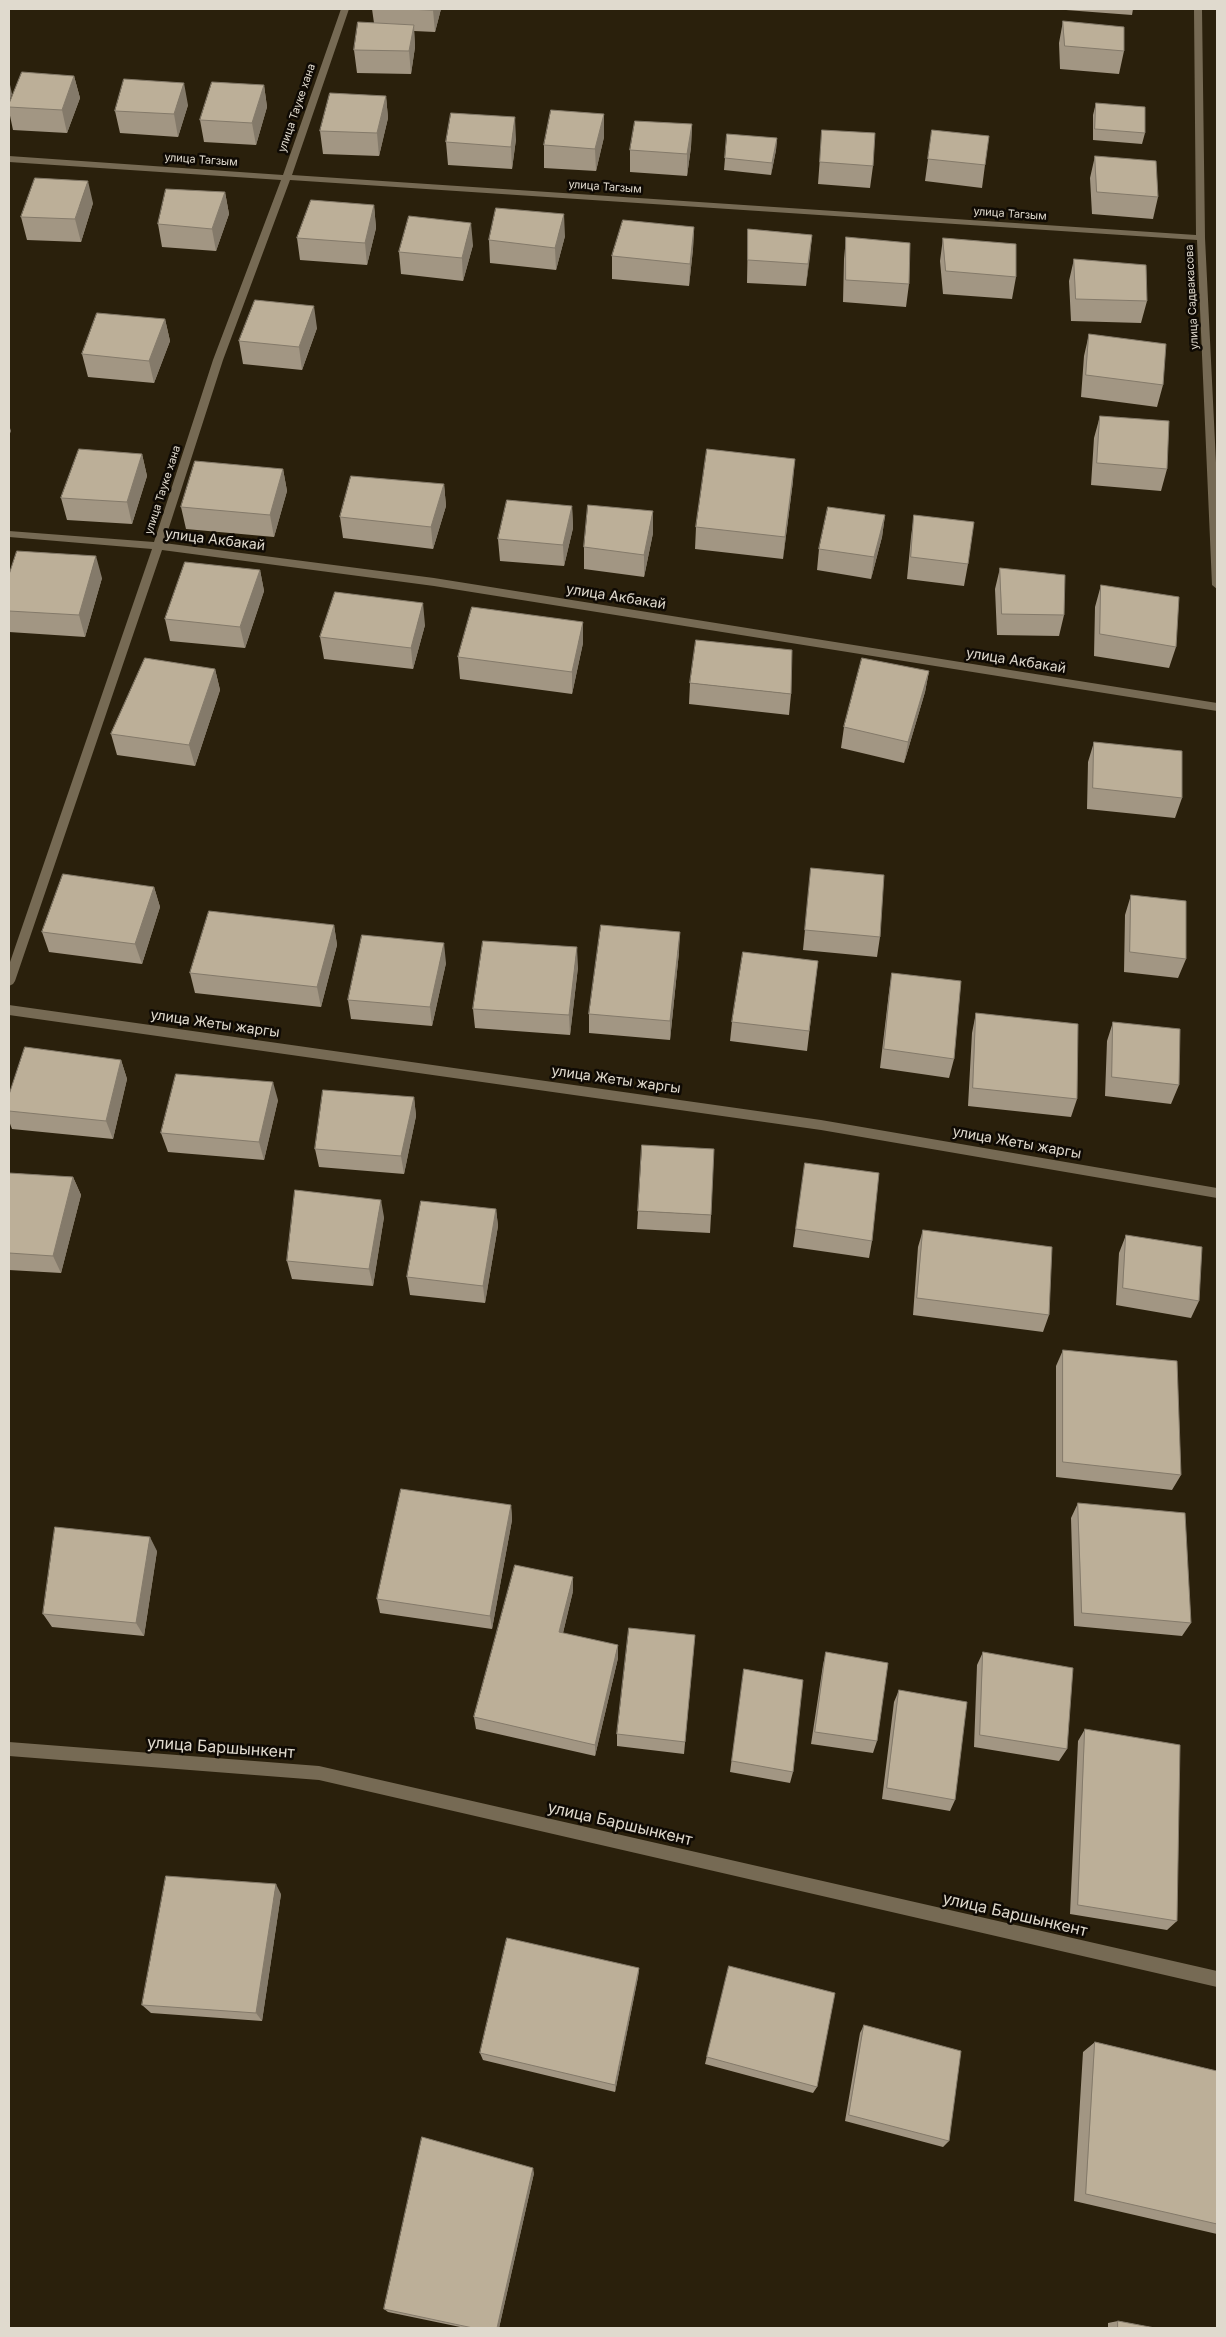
<!DOCTYPE html>
<html>
<head>
<meta charset="utf-8">
<style>
  body { margin:0 }
  #map { position:relative; width:1226px; height:2337px; overflow:hidden; background:#2a200c; font-family:Inter,sans-serif }
  canvas { display:block }
  .frame { position:absolute; inset:0; border:10px solid #e0dace; pointer-events:none }
</style>
</head>
<body>
<div id="map">
<canvas width="1226" height="2337"></canvas>
<div class="frame"></div>
</div>
<script>
const context = document.querySelector('canvas').getContext('2d');
context.lineJoin = 'round';
function fillPath(path, color) { context.fillStyle = color; context.fill(path, 'evenodd'); }
function trace(path, color, width, dash) { context.strokeStyle = color; context.lineWidth = width; context.lineCap = dash ? 'butt' : 'round'; context.setLineDash(dash || []); context.stroke(path); }
function drawText(font, color, halo, rows, align = 'center') {
  context.font = font + ' Inter,sans-serif'; context.lineWidth = 5; context.setLineDash([]); context.textBaseline = 'middle'; context.strokeStyle = halo; context.fillStyle = color; for (const [text, x, y, turn = 0] of rows) {
    context.save(); context.translate(x, y); context.rotate((+turn || 0) * Math.PI / 180); context.textAlign = isNaN(turn) ? turn : align; if (halo) context.strokeText(text, 0, 0); context.fillText(text, 0, 0); context.restore();
  }
}
const minor = new Path2D(`
  M341,9h8l-57,166 904,60 -2,-226h8l3,229 12,245v106l-5,-4 -15,-345 -907,-60 -67,180 -59,183 270,35 783,125v8l-783,-125 -272,-36 -147,431 -2,3 -4,2v-21l143,-416 -143,-12v-6l145,11 59,-182 68,-180 -272,-18v-6l274,19z
  M9,1005l812,115 396,68v10l-396,-68 -812,-115z
  M9,1742l310,24 898,205v16l-898,-207 -310,-24z`);
const wall = new Path2D(`
  M372,9h69l-6,23 -21,-1 1,16 -4,27 -54,-1 -3,-23 20,-27z
  M1066,9h67l-1,6 -66,-5z
  M1063,21l61,30 -5,23 -59,-5 -1,-26z
  M74,76l6,22 -13,35 -54,-3 -4,-19v-7z
  M264,85l3,22 -11,38 -52,-3 -4,-22z
  M386,96l2,22 -9,38 -56,-2 -3,-23z
  M1096,103l49,30 -3,11 -49,-4v-25z
  M188,105l-10,32 -58,-4 -5,-22z
  M604,114v23l-8,34 -52,-3v-23z
  M692,124l-1,23 -4,29 -57,-4v-22z
  M822,130l51,36 -3,22 -52,-4z
  M932,130l53,35 -3,23 -57,-7z
  M777,138l-1,12 -5,25 -47,-5 1,-12z
  M516,139l-4,30 -64,-4 -2,-23z
  M1095,156l63,41 -5,22 -61,-5 -2,-36z
  M225,192l4,22 -13,37 -54,-4 -4,-23z
  M93,203l-12,39 -54,-2 -6,-23z
  M374,205l2,23 -9,37 -67,-5 -3,-22z
  M694,227l-1,22 -4,37 -77,-7v-23z
  M748,229l64,6 -6,51 -59,-3z
  M565,236l-9,34 -66,-7 -1,-23z
  M846,237l63,47 -3,23 -63,-5 1,-43z
  M943,238l73,39 -4,22 -69,-5 -3,-33z
  M473,245l-10,36 -62,-7 -2,-22z
  M1074,259l73,42 -6,22 -70,-2 -2,-40z
  M165,319l5,22 -16,42 -66,-6 -6,-23z
  M317,328l-15,42 -59,-6 -4,-23z
  M1089,334l74,51 -6,22 -76,-10 3,-41z
  M1100,416l67,53 -6,22 -70,-6 3,-47z
  M142,454l5,22 -15,48 -65,-4 -6,-22z
  M283,469l4,22 -13,46 -88,-8 -5,-22z
  M793,481l-10,78 -88,-10 1,-22z
  M444,484l2,22 -13,43 -90,-11 -3,-21z
  M572,506l1,22 -9,38 -64,-5 -2,-22z
  M885,515l-3,22 -11,42 -54,-9 2,-21z
  M914,515l54,49 -4,22 -57,-7 4,-42z
  M653,533l-9,44 -60,-8v-22z
  M1000,568l64,47 -5,21 -62,-1 -2,-46z
  M260,570l4,21 -19,57 -75,-7 -5,-22z
  M9,575l93,3 -17,59 -76,-5z
  M1101,585l75,62 -7,21 -75,-12 1,-49z
  M425,625l-12,44 -89,-10 -4,-22z
  M583,643l-11,51 -112,-15 -2,-22z
  M215,669l5,21 -25,76 -78,-11 -6,-21z
  M929,671l-4,21 -21,71 -63,-15 3,-21z
  M690,683l101,11 -2,21 -100,-11z
  M1094,742l88,56 -7,20 -88,-9 1,-47z
  M811,868l69,69 -3,20 -74,-7z
  M154,887l6,20 -18,57 -93,-12 -7,-20z
  M1131,895l55,64 -8,19 -54,-6 1,-57z
  M334,925l3,20 -16,62 -126,-14 -5,-20z
  M679,952l-9,88 -81,-7v-19z
  M818,961l-11,90 -77,-10 2,-19z
  M446,963l-14,63 -81,-7 -3,-19z
  M578,967l-8,68 -95,-7 -2,-19z
  M892,973l62,86 -5,19 -69,-10 9,-76z
  M976,1013l101,86 -6,18 -103,-11 4,-73z
  M1113,1022l66,63 -8,19 -66,-8 2,-55z
  M121,1060l6,19 -14,60 -101,-10 -3,-8v-26z
  M414,1097l2,19 -12,58 -85,-7 -4,-18z
  M278,1100l-14,60 -96,-8 -7,-19z
  M805,1163l67,78 -3,17 -76,-11z
  M9,1173l64,4 8,18 -20,78 -52,-3z
  M496,1209l2,17 -13,77 -75,-8 -3,-18z
  M638,1211l73,4 -1,18 -73,-4z
  M384,1217l-11,69 -81,-7 -5,-18z
  M923,1230l126,85 -6,17 -130,-17 5,-68z
  M1126,1235l73,66 -8,17 -75,-13 3,-52z
  M1063,1350l118,125 -9,15 -116,-13v-111z
  M1078,1503l113,120 -9,13 -108,-10 -3,-108z
  M511,1505l1,15 -20,109 -112,-16 -3,-14z
  M157,1551l-13,85 -92,-9 -9,-13z
  M573,1591l-10,42 55,25 -23,98 -119,-27 -2,-12z
  M695,1635l-11,119 -67,-8v-12z
  M826,1652l51,89 -4,12 -62,-9 12,-79z
  M983,1652l84,97 -8,12 -85,-14 3,-82z
  M744,1669l49,103 -3,11 -60,-11z
  M899,1690l56,110 -5,11 -68,-12 12,-97z
  M1085,1729l92,192 -10,9 -97,-16 8,-173z
  M281,1894l-19,127 -111,-8 -9,-8z
  M729,1966l88,121 -4,6 -108,-29z
  M639,1968l-1,9 -23,115 -132,-32 -3,-7z
  M864,2025l85,116 -6,6 -98,-26 15,-88z
  M1095,2042l122,29v163l-143,-33 9,-149z
  M534,2173l-35,155h-34l-77,-16 -4,-3z
  M1118,2321l37,7h-47v-5z`);
const shadedWall = new Path2D(`
  M434,9h7l-6,23 -2,-22z
  M414,25l1,22 -4,27 -2,-23z
  M74,76l6,22 -13,35 -5,-23z
  M9,80l3,14 -3,9z
  M184,83l4,22 -10,32 -4,-23z
  M264,85l3,22 -11,38 -4,-22z
  M386,96l2,22 -9,38 -2,-23z
  M604,114v23l-8,34 -1,-22z
  M515,117l1,22 -4,30 -1,-22z
  M692,124l-1,23 -4,29v-22z
  M777,138l-1,12 -5,25 1,-12z
  M88,181l5,22 -12,39 -6,-23z
  M225,192l4,22 -13,37 -4,-22z
  M374,205l2,23 -9,37 -2,-22z
  M564,214l1,22 -9,34 -1,-22z
  M471,223l2,22 -10,36 -1,-23z
  M694,227l-1,22 -4,37 1,-22z
  M812,235l-2,22 -4,29 2,-22z
  M314,306l3,22 -15,42 -3,-23z
  M165,319l5,22 -16,42 -5,-22z
  M9,425l2,6 -2,5z
  M142,454l5,22 -15,48 -5,-22z
  M795,459l-2,22 -10,78 2,-22z
  M283,469l4,22 -13,46 -4,-22z
  M444,484l2,22 -13,43 -2,-22z
  M572,506l1,22 -9,38 -1,-21z
  M653,511v22l-9,44v-22z
  M885,515l-3,22 -11,42 3,-22z
  M96,556l6,22 -17,59 -6,-22z
  M260,570l4,21 -19,57 -5,-21z
  M423,603l2,22 -12,44 -2,-21z
  M583,622v21l-11,51v-22z
  M215,669l5,21 -25,76 -6,-21z
  M929,671l-4,21 -21,71 4,-21z
  M154,887l6,20 -18,57 -7,-20z
  M334,925l3,20 -16,62 -4,-20z
  M680,932l-1,20 -9,88v-19z
  M444,943l2,20 -14,63 -2,-19z
  M577,947l1,20 -8,68 -1,-20z
  M121,1060l6,19 -14,60 -7,-18z
  M273,1082l5,18 -14,60 -5,-18z
  M414,1097l2,19 -12,58 -3,-18z
  M73,1177l8,18 -20,78 -8,-17z
  M381,1200l3,17 -11,69 -4,-17z
  M496,1209l2,17 -13,77 -2,-17z
  M511,1505l1,15 -20,109 -2,-13z
  M150,1537l7,14 -13,85 -8,-13z
  M573,1577v14l-13,54 -1,-13z
  M618,1645v13l-23,98v-11z
  M276,1884l5,10 -19,127 -6,-8z
  M639,1968l-1,9 -23,115v-7z
  M533,2168l1,5 -35,155h-2z`);
const building = new Path2D(`
  M410,9h24l-1,1z
  M1063,21l61,6v24l-59,-5z
  M358,22l56,3 -5,26 -55,-1z
  M22,72l52,4 -12,34 -53,-3v-3z
  M124,79l60,4 -10,31 -59,-3z
  M212,82l52,3 -12,38 -52,-3z
  M330,93l56,3 -9,37 -57,-2z
  M1096,103l49,4v26l-50,-4z
  M551,110l53,4 -9,35 -51,-4z
  M451,113l64,4 -4,30 -65,-5z
  M635,121l57,3 -5,30 -57,-4z
  M822,130l53,3 -2,33 -53,-4z
  M932,130l57,6 -4,29 -57,-6z
  M727,134l50,4 -5,25 -47,-5z
  M1095,156l61,5 2,36 -61,-5z
  M35,178l53,3 -13,38 -54,-2z
  M166,189l59,3 -13,37 -54,-5z
  M311,200l63,5 -9,38 -68,-5z
  M496,208l68,6 -9,34 -66,-8z
  M409,216l62,7 -9,35 -63,-6z
  M623,220l71,7 -4,37 -78,-8z
  M748,229l64,6 -4,29 -60,-4z
  M846,237l64,6 -1,41 -63,-4z
  M943,238l73,6v33l-70,-6z
  M1074,259l72,6 1,36 -71,-2z
  M255,300l59,6 -15,41 -60,-6z
  M97,313l68,6 -16,42 -67,-7z
  M1089,334l77,10 -3,41 -77,-10z
  M1100,416l69,5 -2,48 -70,-6z
  M79,449l63,5 -15,48 -66,-4z
  M707,449l88,10 -10,78 -89,-10z
  M195,461l88,8 -13,46 -89,-8z
  M351,476l93,8 -13,43 -91,-10z
  M507,500l65,6 -9,39 -65,-6z
  M588,505l65,6 -9,44 -60,-8z
  M828,507l57,8 -11,42 -55,-8z
  M914,515l60,7 -6,42 -57,-7z
  M17,551l79,5 -17,59 -70,-4v-36z
  M185,562l75,8 -20,57 -75,-8z
  M1000,568l65,7 -1,40 -62,-1z
  M1101,585l78,12 -3,50 -76,-13z
  M335,592l88,11 -12,45 -91,-11z
  M472,607l111,15 -11,50 -114,-15z
  M696,640l96,10 -1,44 -101,-11z
  M145,658l70,11 -26,76 -78,-11z
  M862,658l67,13 -21,71 -64,-15z
  M1094,742l88,9v47l-89,-10z
  M811,868l73,7 -4,62 -75,-7z
  M63,874l91,13 -19,57 -93,-12z
  M1131,895l55,6v58l-56,-7z
  M209,911l125,14 -17,62 -127,-14z
  M601,925l79,7 -10,89 -81,-7z
  M362,935l82,8 -14,64 -82,-7z
  M483,941l94,6 -8,68 -96,-6z
  M743,952l75,9 -9,70 -77,-9z
  M892,973l69,8 -7,78 -70,-10z
  M976,1013l102,11 -1,75 -104,-11z
  M1113,1022l67,7 -1,56 -67,-8z
  M25,1047l96,13 -15,61 -97,-10v-16z
  M176,1074l97,8 -14,60 -98,-9z
  M323,1090l91,7 -13,59 -86,-7z
  M642,1145l72,4 -3,66 -73,-4z
  M805,1163l74,10 -7,68 -76,-12z
  M9,1173l64,4 -20,79 -44,-3z
  M295,1190l86,10 -12,69 -82,-8z
  M421,1201l75,8 -13,77 -76,-9z
  M923,1230l129,17 -3,68 -132,-17z
  M1126,1235l76,12 -3,54 -76,-13z
  M1063,1350l114,11 4,114 -118,-13z
  M401,1489l110,16 -21,111 -113,-17z
  M1078,1503l107,10 6,110 -109,-10z
  M55,1527l95,10 -14,86 -93,-9z
  M515,1565l58,12 -14,55 59,13 -23,100 -121,-28z
  M629,1628l66,7 -10,107 -68,-8z
  M826,1652l62,11 -11,78 -62,-9z
  M983,1652l90,16 -6,81 -87,-14z
  M744,1669l59,11 -10,92 -61,-11z
  M899,1690l68,12 -12,98 -68,-12z
  M1085,1729l95,16 -3,176 -99,-16z
  M166,1876l110,8 -20,129 -114,-8z
  M507,1938l132,30 -24,117 -135,-32z
  M729,1966l106,27 -18,94 -110,-30z
  M864,2025l97,26 -12,90 -100,-26z
  M1095,2042l122,29v153l-131,-30z
  M422,2137l111,31 -36,160h-24l-89,-19z
  M1118,2321l37,7h-37z`);
const farStreetnames = [
  ["улица Тауке хана",297,108,-71],
  ["улица Тагзым",201,160,4],
  ["улица Тагзым",605,187,4],
  ["улица Тагзым",1010,214,4],
  ["улица Садвакасова",1192,297,-93],
  ["улица Тауке хана",163,490,-72]
];
const streetNames = [
  ["улица Акбакай",215,540,7],
  ["улица Акбакай",616,597,9],
  ["улица Акбакай",1016,661,9],
  ["улица Жеты жаргы",215,1024,8],
  ["улица Жеты жаргы",616,1080,8],
  ["улица Жеты жаргы",1017,1143,10]
];
const nearStreetnames = [
  ["улица Баршынкент",221,1748,4],
  ["улица Баршынкент",620,1824,13],
  ["улица Баршынкент",1015,1915,13]
];
fillPath(minor, '#766a54');
fillPath(wall, '#a29683');
fillPath(shadedWall, '#847a6a');
fillPath(building, '#bcaf98');
trace(building, '#847a6a', 1);
drawText('11px', '#e0dace', '#0f0a04', farStreetnames);
drawText('14px', '#e0dace', '#0f0a04', streetNames);
drawText('16px', '#e0dace', '#0f0a04', nearStreetnames);
</script>
</body>
</html>
